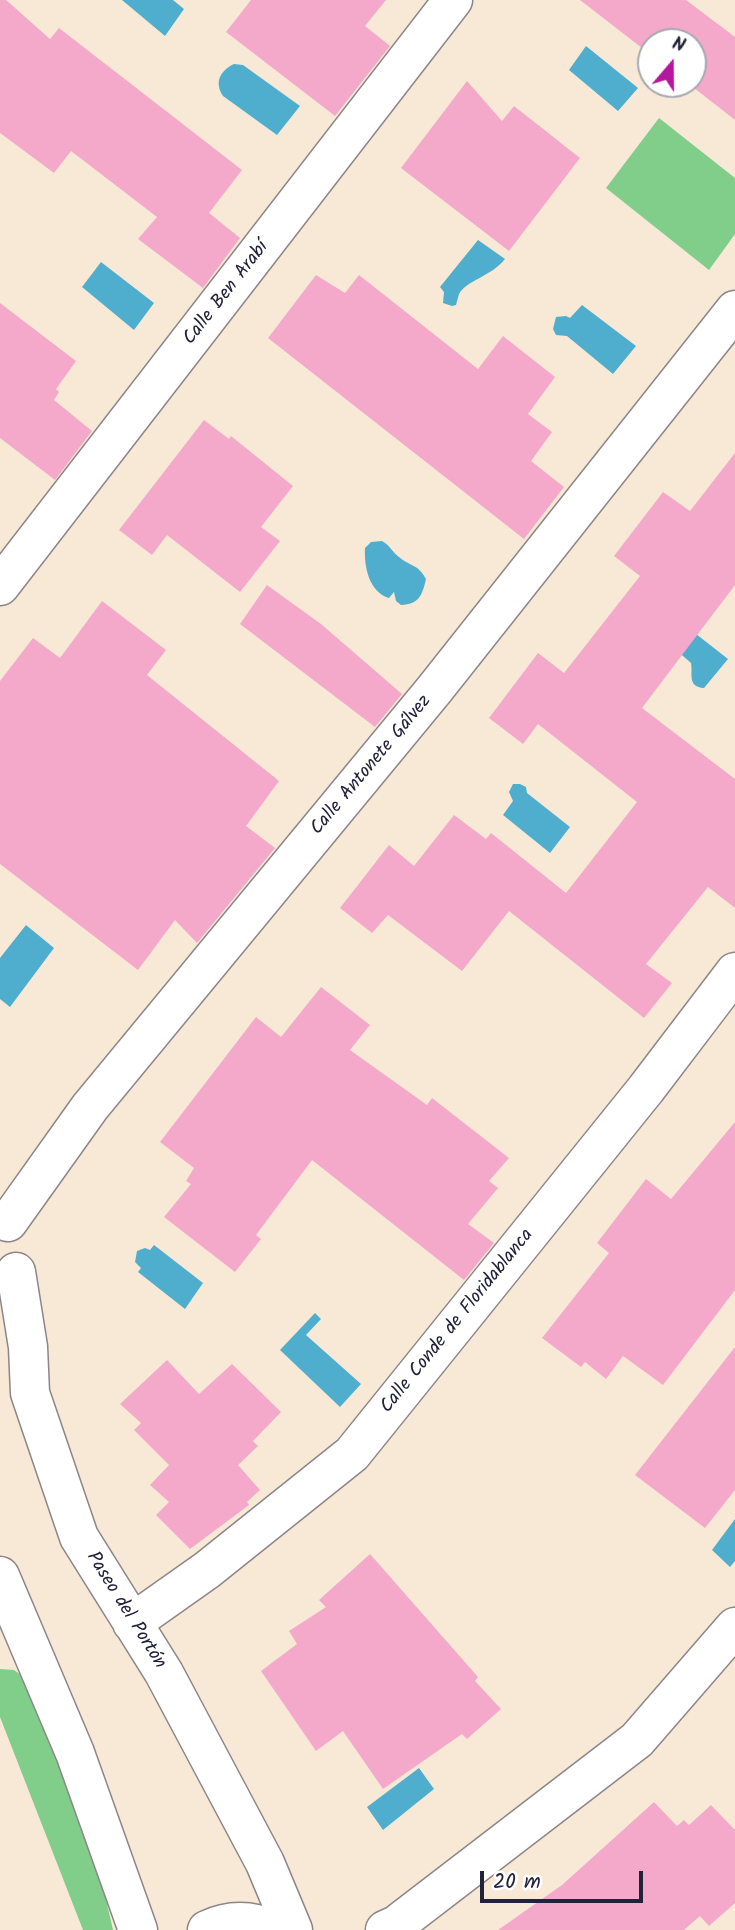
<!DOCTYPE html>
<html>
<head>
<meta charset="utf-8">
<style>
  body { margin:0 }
  #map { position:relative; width:735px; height:1930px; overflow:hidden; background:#f7e9d6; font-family:Kalam,sans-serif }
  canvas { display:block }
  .north { position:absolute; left:637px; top:28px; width:70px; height:70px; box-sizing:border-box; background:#fff; border:2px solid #a7a7b1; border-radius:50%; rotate:20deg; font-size:19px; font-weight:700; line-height:28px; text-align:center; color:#22223b }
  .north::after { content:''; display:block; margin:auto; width:24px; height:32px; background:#b5179e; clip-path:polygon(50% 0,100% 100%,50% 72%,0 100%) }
  .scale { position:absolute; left:480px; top:1871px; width:163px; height:32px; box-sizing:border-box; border:4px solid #22223b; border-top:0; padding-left:9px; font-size:21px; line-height:24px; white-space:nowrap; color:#22223b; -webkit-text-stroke:5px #fff; paint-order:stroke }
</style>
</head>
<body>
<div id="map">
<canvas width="735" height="1930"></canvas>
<div class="north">N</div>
<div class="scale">20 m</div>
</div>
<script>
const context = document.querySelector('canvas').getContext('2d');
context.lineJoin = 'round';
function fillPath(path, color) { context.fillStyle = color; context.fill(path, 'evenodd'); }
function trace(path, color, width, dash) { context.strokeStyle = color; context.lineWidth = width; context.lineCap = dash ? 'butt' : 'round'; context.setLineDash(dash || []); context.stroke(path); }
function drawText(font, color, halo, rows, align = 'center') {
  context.font = font + ' Kalam,sans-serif'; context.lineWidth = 5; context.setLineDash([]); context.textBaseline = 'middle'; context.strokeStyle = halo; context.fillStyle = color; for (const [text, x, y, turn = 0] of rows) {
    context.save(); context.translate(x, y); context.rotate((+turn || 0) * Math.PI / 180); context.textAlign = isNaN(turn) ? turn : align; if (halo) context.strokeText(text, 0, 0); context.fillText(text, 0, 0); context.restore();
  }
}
const green = new Path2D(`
  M659,118l76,60v56l-26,36 -103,-82z
  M0,1669l14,1 11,8 68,165 20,87h-30l-83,-213z`);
const water = new Path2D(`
  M122,0h51l11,9 -19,27z
  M586,46l52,42 -20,23 -49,-41z
  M234,64l9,1 57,41 -23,29 -54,-39c-9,-14 -3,-25 11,-32z
  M478,240l27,19c-13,17 -38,21 -46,35 -1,4 -2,7 -3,11l-4,1 -9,-3 1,-11 -4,-5z
  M101,262l53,41 -20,27 -52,-43z
  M582,305l54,41 -23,28 -46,-38 -11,-1 -3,-6 3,-12 10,-1 4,2z
  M382,541c8,4 10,11 17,16 12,10 19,7 27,22 -4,17 -7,25 -25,26l-5,-4 -2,-9 -5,6c-20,-6 -25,-31 -24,-50l6,-6z
  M682,623l46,36 -24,29c-17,-1 -11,-14 -13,-25l-24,-21z
  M513,784h7l6,3 1,6 43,34 -20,26 -47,-38 10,-14 -4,-9z
  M26,925l28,23 -44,59 -10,-8v-41z
  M154,1245l49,38 -18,26 -47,-37 3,-4 -6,-6 2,-11 8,-3 5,2z
  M315,1313l6,6 -15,16 55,49 -21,23 -60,-57z
  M735,1519v42l-5,6 -18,-17z
  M419,1768l15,21 -51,41 -16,-23z`);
const building = new Path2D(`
  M0,0h6l44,39 9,-11 183,142 -33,43 31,25 -37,50 -65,-49 19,-22 -86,-66 -17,22 -54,-40z
  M251,0h135l-21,26 25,20 -55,70 -109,-84z
  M580,0h106l49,37v83l-46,-36h4v-42h-42v13z
  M467,81l35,40 12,-15 66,52 -71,93 -108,-83z
  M316,275l29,18 14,-18 119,94 25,-33 52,41 -27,37 24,18 -21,29 33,26 -40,52 -256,-201z
  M0,303l76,58 -20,28 3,3 -5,8 38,31 -37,49 -55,-42z
  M204,420l25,19 2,-3 62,50 -32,41 19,14 -40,51 -73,-57 -15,20 -33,-25z
  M735,453v132l-93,123 93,71v129l-27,-21 -62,77 26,19 -28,35 -135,-107 -47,60 -74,-56 -16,18 -32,-25 49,-63 25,21 40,-51 32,24 5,-6 75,60 71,-91 -99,-78 -15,20 -34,-26 49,-65 26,20 76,-97 -26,-20 49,-64 27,19z
  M267,585l54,39 81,70 -27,33 -135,-103z
  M102,601l64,49 -19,25 132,106 -33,45 29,22 -78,95 -22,-23 -37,50 -138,-106v-183l33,-43 27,20z
  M321,987l49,38 -20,25 77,55 5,-7 77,60 -20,23 9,7 -30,36 26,19 -30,37 -152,-120 -56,75 5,4 -26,33 -71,-55 27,-33 -5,-3 8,-13 -34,-26 96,-125 25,20z
  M735,1122v168l-72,95 -40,-29 -17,23 -21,-17 -4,5 -39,-29 67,-85 -12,-10 49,-64 25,20z
  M735,1347v143l-30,38 -70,-53z
  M167,1360l32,34 33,-30 49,48 -28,29 5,5 -20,19 22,25 -13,12 2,3 -59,44 -34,-34 13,-13 -19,-17 19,-20 -35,-35 7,-7 -21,-19z
  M370,1554l108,123 -3,4 26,28 -34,30 -5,-5 -79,55 -40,-58 -27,20 -55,-80 36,-27 -8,-13 37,-24 -7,-7z
  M654,1802l23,24 7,-6 5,5 22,-20 24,25v73l-26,23 -9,-10 -16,14h-186l64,-45z`);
const minor = new Path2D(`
  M0,586l453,-586
  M8,1222l82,-115 344,-417 301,-380
  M16,1272l12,75 2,46 49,144 85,136 101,190 28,67
  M0,1576l75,177 63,177
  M132,1623l75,-53 145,-116 294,-365 89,-117
  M207,1930c23,-11 45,-10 67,0
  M385,1930l11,-5 241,-185 98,-113`);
const streetNames = [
  ["Calle Ben Arabí",227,294,-52],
  ["Calle Antonete Gálvez",372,766,-50],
  ["Calle Conde de Floridablanca",458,1322,-51],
  ["Paseo del Portón",125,1611,58]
];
fillPath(green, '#81cd8a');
fillPath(water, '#4faece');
fillPath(building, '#f4a9ca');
trace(minor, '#8c8688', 41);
trace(minor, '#fff', 38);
drawText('19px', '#22223b', '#fff', streetNames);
</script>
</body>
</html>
